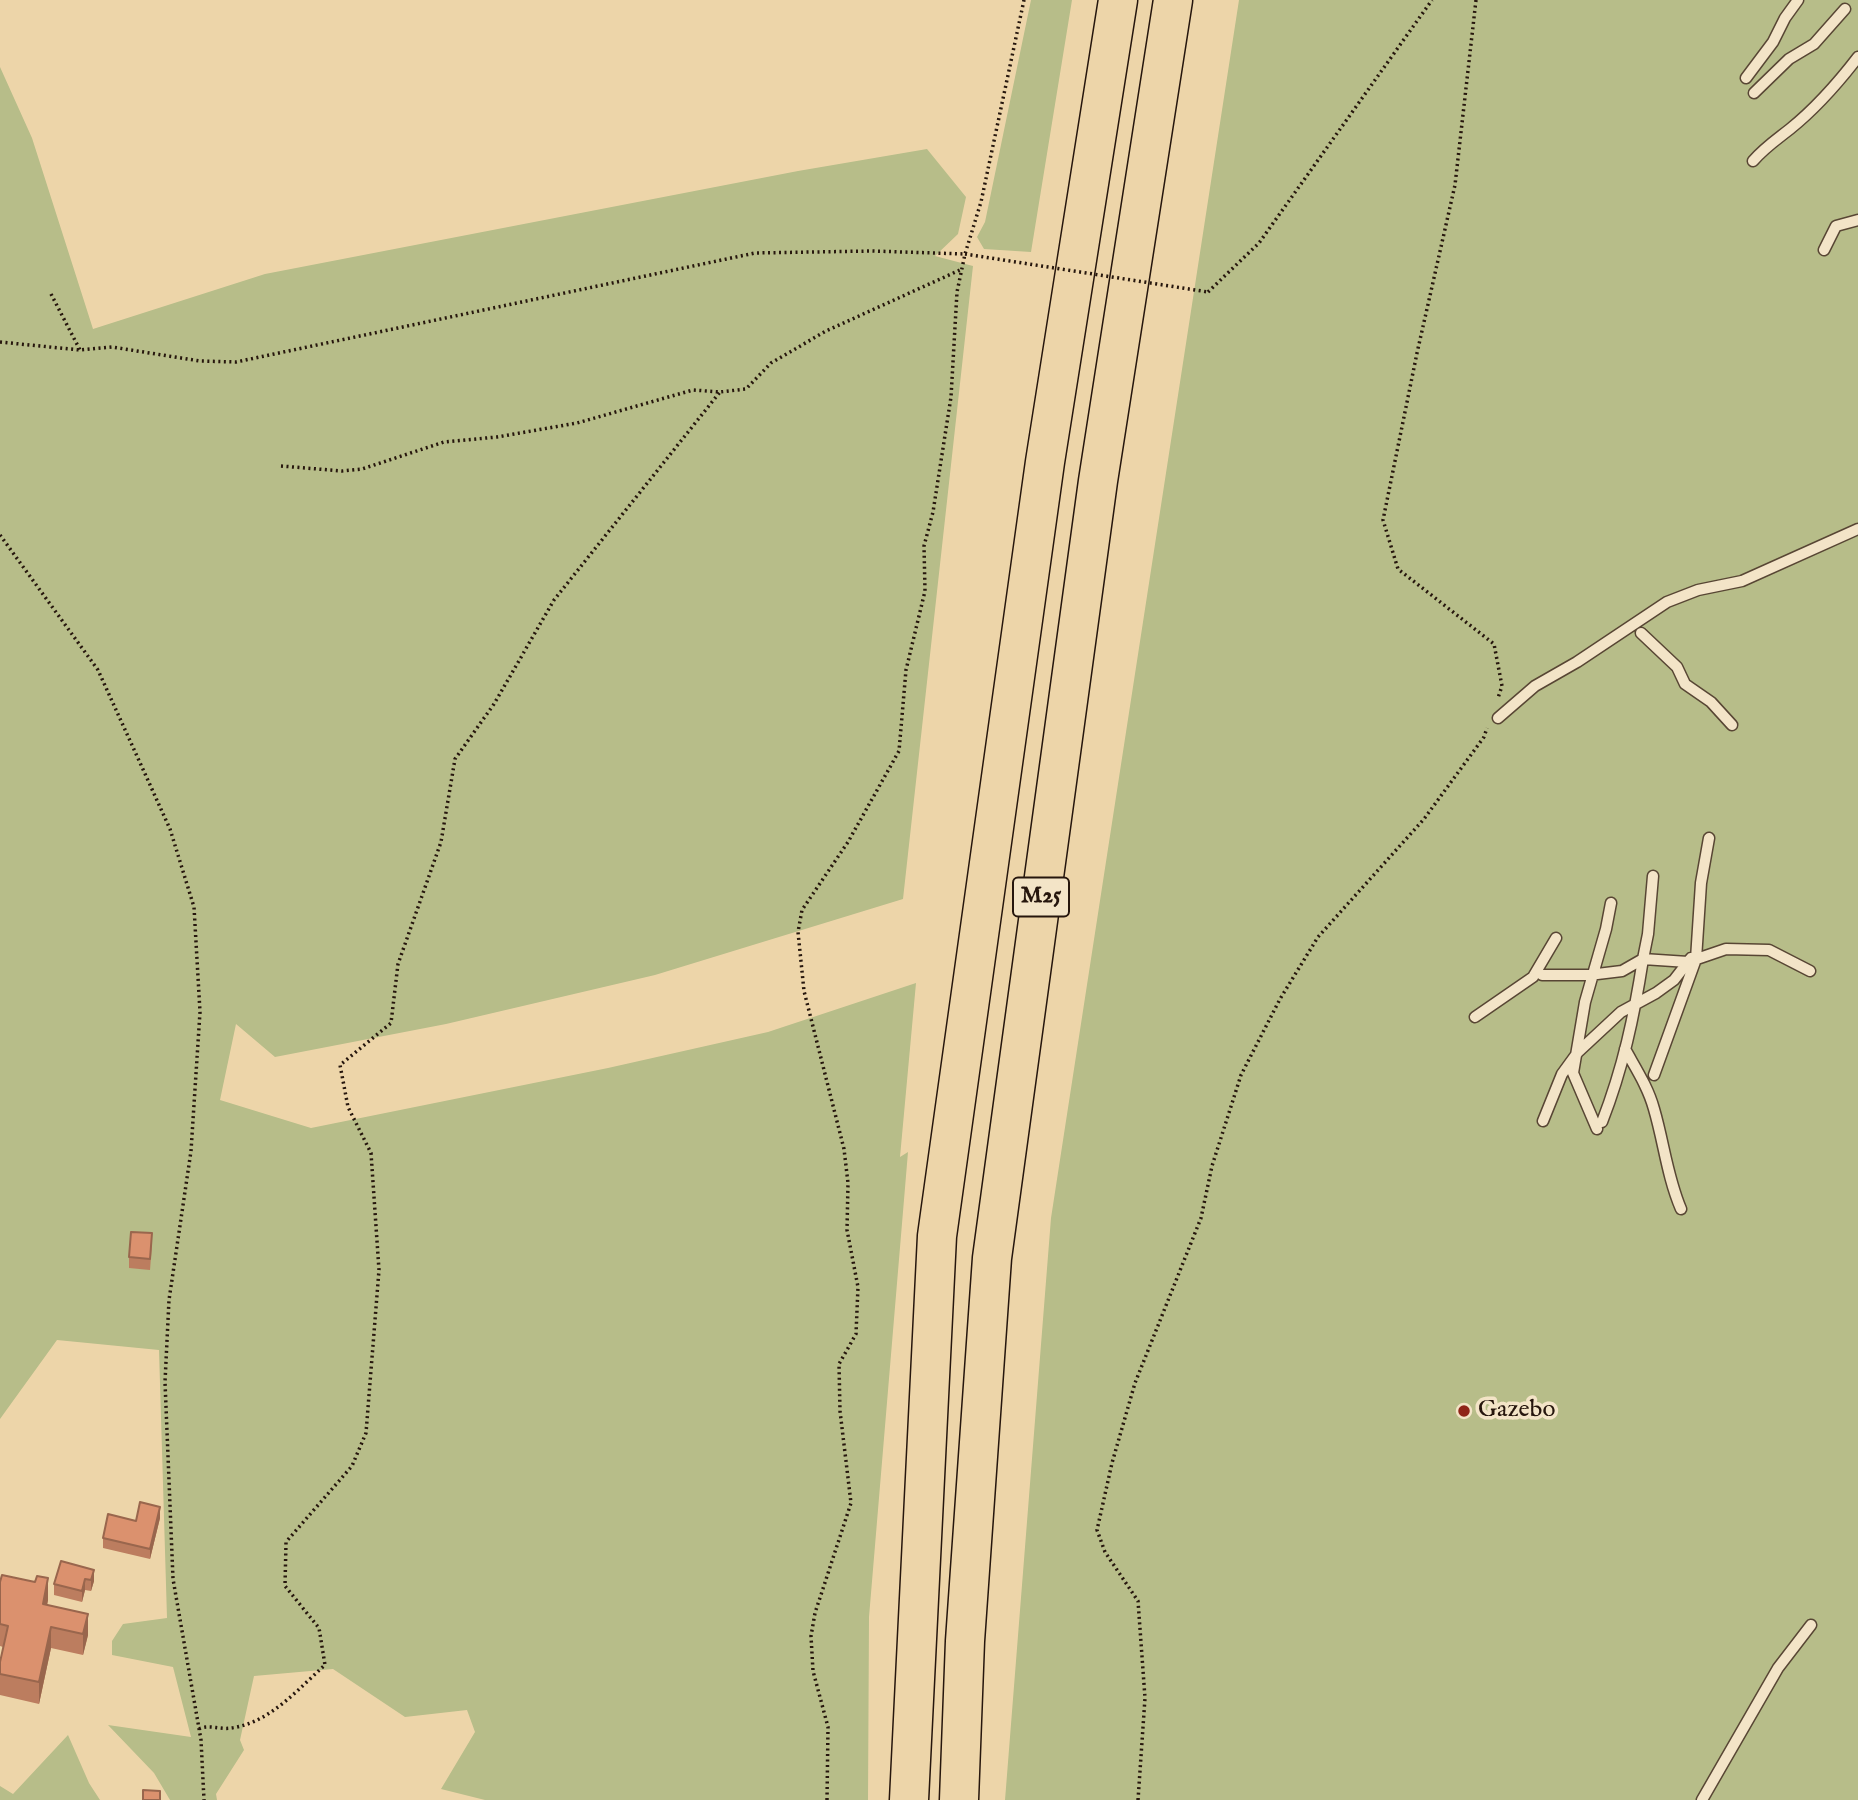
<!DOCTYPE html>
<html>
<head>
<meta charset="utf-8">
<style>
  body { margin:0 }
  canvas { display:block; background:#edd5a9 }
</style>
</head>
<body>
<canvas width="1858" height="1800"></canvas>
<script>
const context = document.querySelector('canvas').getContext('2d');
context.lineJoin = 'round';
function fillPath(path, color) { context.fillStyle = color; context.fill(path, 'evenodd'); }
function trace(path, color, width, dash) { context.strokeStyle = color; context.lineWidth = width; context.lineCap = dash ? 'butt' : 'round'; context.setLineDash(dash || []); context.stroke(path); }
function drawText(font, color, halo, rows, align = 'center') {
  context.font = font + ' "IM FELL English",serif'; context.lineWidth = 7; context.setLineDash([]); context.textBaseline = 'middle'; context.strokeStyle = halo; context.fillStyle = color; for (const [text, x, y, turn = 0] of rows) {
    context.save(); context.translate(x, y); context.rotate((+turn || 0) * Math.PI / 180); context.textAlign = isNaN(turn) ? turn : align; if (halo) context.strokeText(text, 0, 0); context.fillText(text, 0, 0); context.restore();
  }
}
const green = new Path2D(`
  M1031,0h41l-41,252 -47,-3 -7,-12 8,-15z
  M1239,0h619v1800h-853l46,-582z
  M0,67l32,71 61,191 172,-55 533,-103 129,-22 39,48 -8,37 -23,22 38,10 -70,633 -248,76 -209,49 -171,33 -39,-33 -16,76 91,28 297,-60 160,-36 148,-49 -16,174 8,-5 -39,465 -1,183h-383l-44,-11 34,-57 -8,-22 -62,7 -72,-48 -79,7 -14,64 4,10 -28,44 1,6h-47l-16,-27 -46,-48 83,12 -18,-70 -61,-12v-14l11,-17 44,-6 -8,-268 -102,-10 -57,79z
  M68,1735l21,48 11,17h-100v-14l13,8z`);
const path = new Path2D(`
  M1476,0l-21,185 -38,168 -34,167 15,49 96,75 8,42 -4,12
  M1208,292l51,-49 173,-243
  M51,294l29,56
  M0,342l80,8 32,-3 88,14 36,1 519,-109 117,-2 93,3
  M281,466l61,5 20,-2 82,-27 53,-5 80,-14 116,-33 27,2 26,-3 25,-26 55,-32 134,-61
  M0,535l98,135 72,159 24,78 6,105 -9,139 -22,149 -4,82 8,197 28,161 3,60
  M199,1729c10,-5 22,1 32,-1 39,-5 67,-39 94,-63l-6,-37 -34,-42 1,-44 66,-76 14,-33 13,-163 -8,-117 -23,-46 -8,-42 51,-42 7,-59 43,-122 14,-83 39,-55 60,-104 166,-208
  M827,1800l1,-73 -15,-56 -2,-35 4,-23 36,-110 -11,-92 -1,-47 17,-30 2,-47 -11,-57 1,-47 -4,-34 -40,-158 -6,-59 4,-22 46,-68 51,-91 7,-81 19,-79 -1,-45 9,-34 18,-115 6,-105 8,-38 16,-52 43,-202
  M1138,1800l7,-102 -7,-97 -33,-49 -8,-22 15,-67 23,-80 66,-165 11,-52 29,-91 39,-76 38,-62 106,-118 60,-82 3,-9`);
const lane = new Path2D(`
  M1746,78l27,-36 12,-24 13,-18
  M1754,93l35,-34 25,-15 31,-35
  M1753,161c11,-13 23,-21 37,-32 26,-21 48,-46 68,-72
  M1824,250l12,-24 22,-6
  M1641,633l36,34 8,17 26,18 21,23
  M1498,718l37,-32 42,-24 90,-60 31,-12 44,-9 116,-52
  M1542,975h47l33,-4 21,-12 5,-25 5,-58
  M1475,1017l58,-40 23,-39
  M1625,1049c11,20 23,38 29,60 10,34 13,67 27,100
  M1654,1075l42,-116 5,-76 8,-45
  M1543,1121l19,-47 16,-22 43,-40 35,-19 18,-13 17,-22
  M1602,1122c21,-54 32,-105 41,-163l45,3 38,-13 43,1 41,21
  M1597,1129l-24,-56 12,-71 21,-73 5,-26
  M1702,1800l76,-132 33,-43`);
const highway = new Path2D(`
  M909,1800l28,-564 108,-774 73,-462
  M959,1800l6,-159 27,-383 106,-777 75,-481`);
const pathBridge = new Path2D(`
  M965,254l243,38`);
const wall = new Path2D(`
  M152,1244l-2,26 -21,-2v-11z
  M160,1518l-10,41 -47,-11v-10l33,-17z
  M61,1561l33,20 -3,10 -6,-1 -3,12 -28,-7v-11z
  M0,1582l48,18 -1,5 41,30 -5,20 -32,-7 -12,56 -39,-9v-33l3,-15 -3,-1z`);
const shadedWall = new Path2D(`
  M160,1507v11l-10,41v-10z
  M94,1570v11l-3,10v-11z
  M48,1578v22l-5,25v-21z
  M85,1579v11l-3,12v-11z
  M88,1614v21l-5,20v-21z
  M51,1627v21l-12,56v-22z`);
const building = new Path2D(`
  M131,1232l21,1 -2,26 -21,-2z
  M140,1502l20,5 -10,42 -47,-11 5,-24 28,7z
  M61,1561l33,9 -3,10 -6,-1 -3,12 -28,-7z
  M2,1575l33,7 2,-6 11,2 -5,26 45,10 -5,20 -32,-7 -12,55 -39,-8v-12l8,-36 -8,-2v-42z
  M143,1790l17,1v9h-17z`);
const markers = [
  [1464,1411,7,"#8f2418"]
];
const shields = [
  [1041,897,56]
];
const shieldNames = [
  ["M25",1041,897]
];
const poiNames = [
  ["Gazebo",1478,1411]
];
fillPath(green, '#b7bd89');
trace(lane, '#584634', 13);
trace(highway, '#26160d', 41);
trace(path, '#26160d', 3.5, [2, 3.5]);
trace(lane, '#f3e4c7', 10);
trace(highway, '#edd5a9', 38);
trace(pathBridge, '#26160d', 3.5, [2, 3.5]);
fillPath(wall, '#bc7d5f');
fillPath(shadedWall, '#99664d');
fillPath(building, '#db916e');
trace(building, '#99664d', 2);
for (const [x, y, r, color] of markers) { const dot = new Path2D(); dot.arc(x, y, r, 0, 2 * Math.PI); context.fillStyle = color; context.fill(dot); trace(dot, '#f3e4c7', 2.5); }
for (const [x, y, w] of shields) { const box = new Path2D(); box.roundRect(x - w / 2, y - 19.5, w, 39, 5); context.fillStyle = '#f3e4c7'; context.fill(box); trace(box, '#26160d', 2); }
drawText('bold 23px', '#26160d', null, shieldNames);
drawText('24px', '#26160d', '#f3e4c7', poiNames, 'left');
</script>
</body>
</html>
